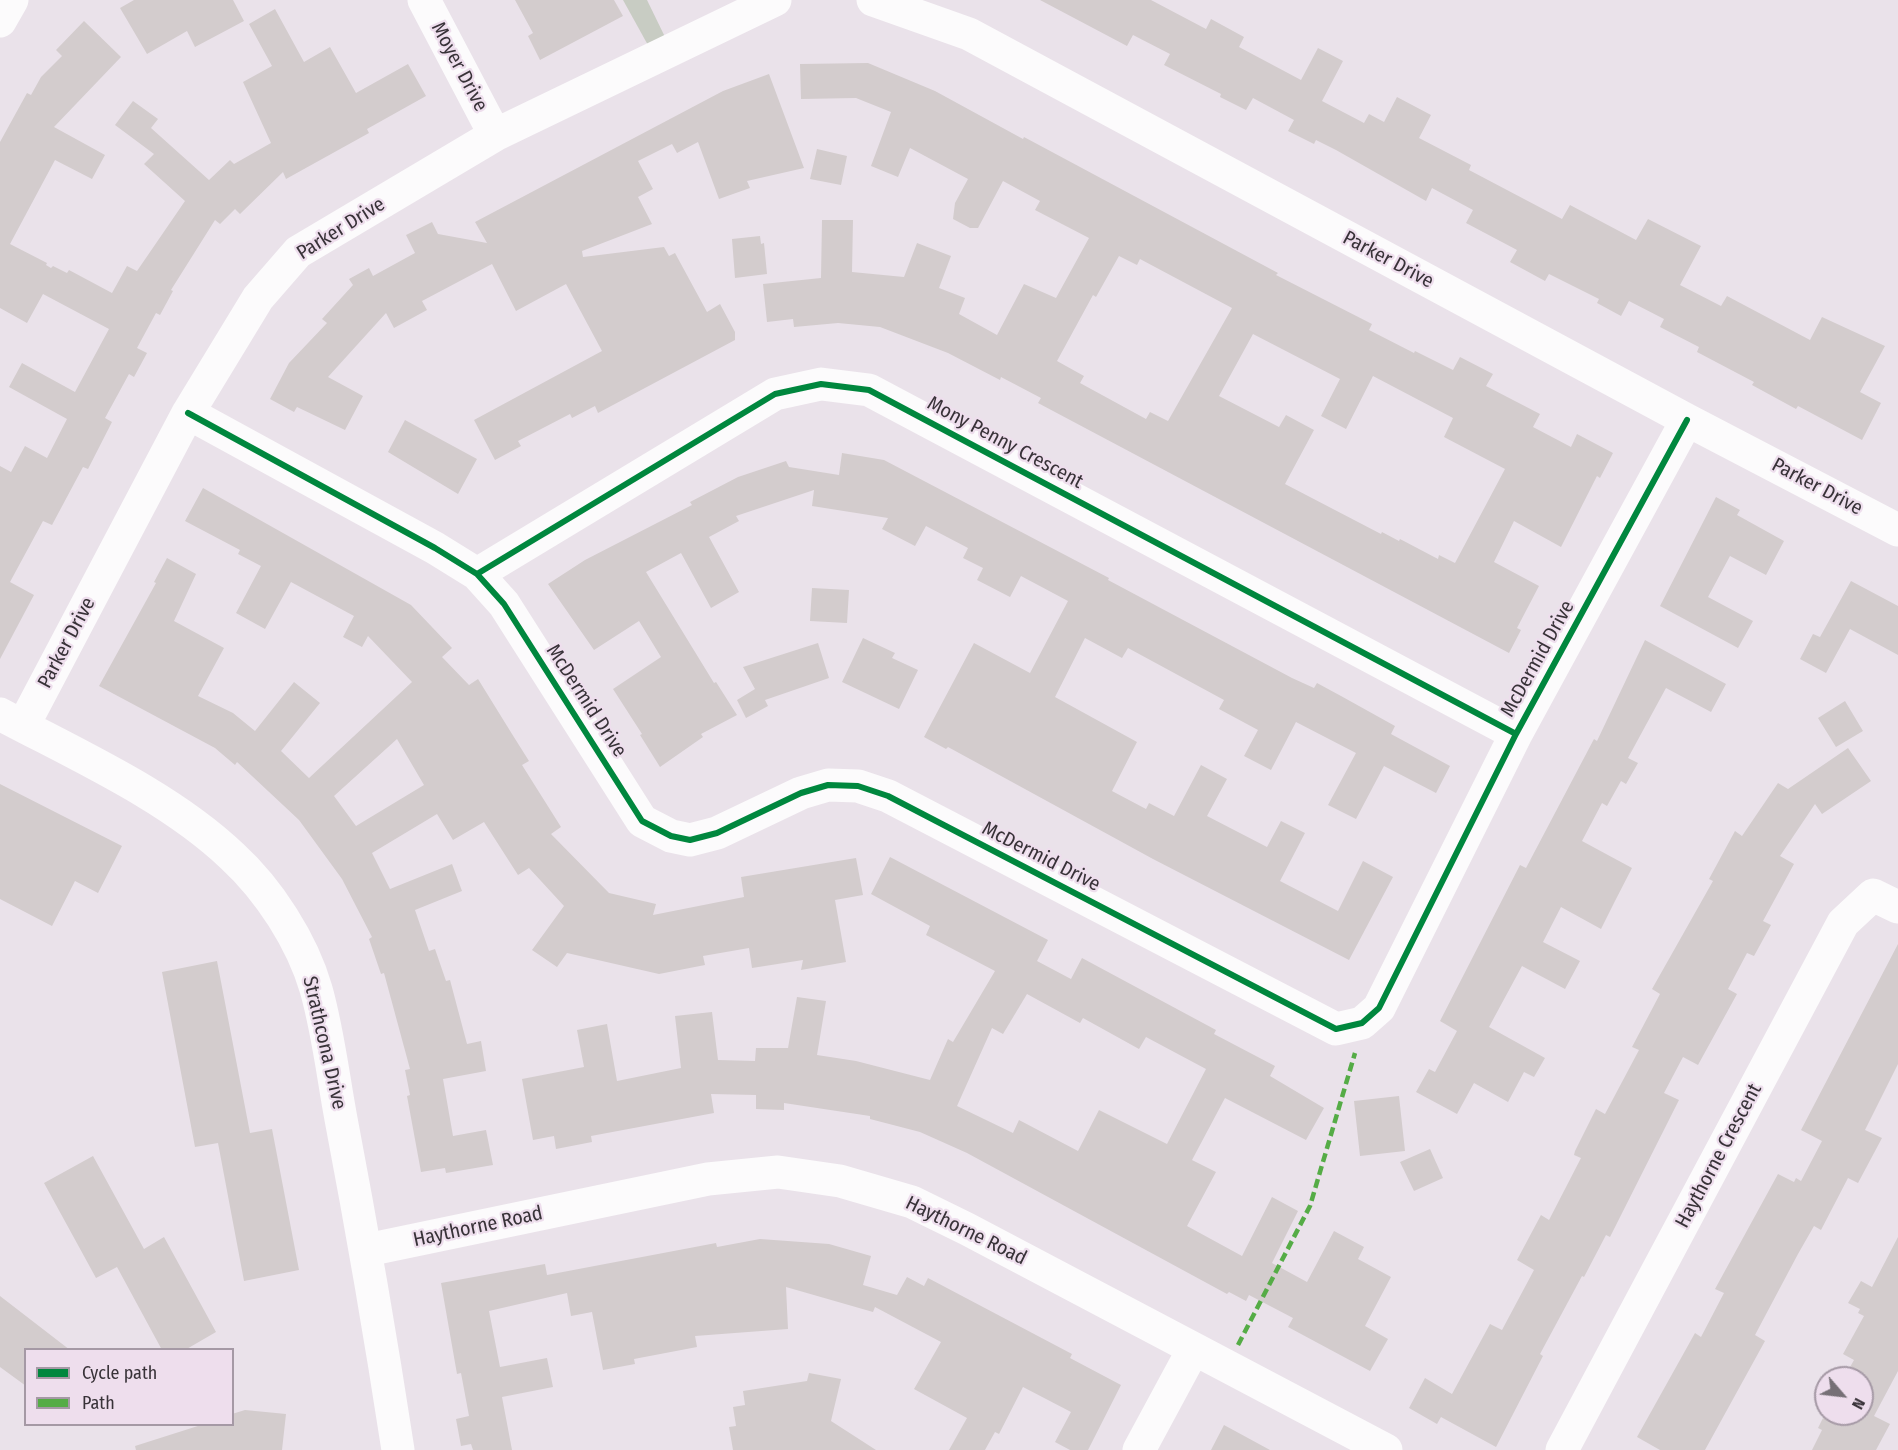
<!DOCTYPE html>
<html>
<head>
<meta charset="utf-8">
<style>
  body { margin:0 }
  #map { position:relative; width:1898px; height:1450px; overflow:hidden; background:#eae2ea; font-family:"Fira Sans Condensed",sans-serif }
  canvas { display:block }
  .legend { position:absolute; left:24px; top:1348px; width:210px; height:78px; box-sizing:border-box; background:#eedeed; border:2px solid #a599a5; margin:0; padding:8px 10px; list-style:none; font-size:18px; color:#383238 }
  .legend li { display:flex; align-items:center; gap:12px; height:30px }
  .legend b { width:30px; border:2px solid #a599a5 }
  .north { position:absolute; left:1814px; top:1366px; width:60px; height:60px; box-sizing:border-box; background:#eedeed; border:2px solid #a599a5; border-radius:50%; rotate:118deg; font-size:16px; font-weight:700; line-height:24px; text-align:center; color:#383238 }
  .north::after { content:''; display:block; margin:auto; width:21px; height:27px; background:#767076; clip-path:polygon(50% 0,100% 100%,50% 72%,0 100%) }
</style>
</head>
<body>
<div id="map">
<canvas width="1898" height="1450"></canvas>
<ul class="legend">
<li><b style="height:8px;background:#00873e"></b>Cycle path</li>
<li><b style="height:8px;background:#55ac46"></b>Path</li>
</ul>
<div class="north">N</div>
</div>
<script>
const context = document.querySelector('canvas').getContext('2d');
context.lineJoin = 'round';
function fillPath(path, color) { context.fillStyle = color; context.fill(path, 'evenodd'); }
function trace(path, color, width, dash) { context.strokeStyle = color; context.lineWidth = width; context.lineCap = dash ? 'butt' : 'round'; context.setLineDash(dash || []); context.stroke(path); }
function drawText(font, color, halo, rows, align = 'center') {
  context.font = font + ' "Fira Sans Condensed",sans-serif'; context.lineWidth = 4.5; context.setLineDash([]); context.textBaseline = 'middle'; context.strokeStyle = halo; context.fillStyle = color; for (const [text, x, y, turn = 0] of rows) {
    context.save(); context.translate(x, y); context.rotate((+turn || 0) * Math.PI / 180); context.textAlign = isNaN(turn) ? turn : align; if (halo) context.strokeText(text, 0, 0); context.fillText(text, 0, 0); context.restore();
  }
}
const green = new Path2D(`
  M623,0h24l19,39 -17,8z`);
const building = new Path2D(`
  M134,0h99l11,21 -49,26 -8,-16 -40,23 -27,-46z
  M515,0h99l9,16 -83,44 -12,-24 5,-3z
  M1040,0h111l55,29 5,-10 33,18 -5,10 62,33 17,-32 25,13 -21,40 42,22 5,-9 15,8 13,-25 34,18 -12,23 52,27 -2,5 93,49 8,-14 66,35 12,-21 53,27 -21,39 41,21 6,-10 83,44 12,-23 63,29 -25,46 21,11 -19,37 -64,-34 -2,3 -44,-24 2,-3 -57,-30 2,-5 -39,-20 4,-8 -35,-18 -8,15 -24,-13 2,-4 -50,-25 -4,7 -35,-19 7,-12 -51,-27 7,-13 -41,-22 -6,13 -90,-51 -20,-10 -2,4 -26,-13 6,-11 -41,-22 -7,12 -26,-13 1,-3 -57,-29 6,-11 -37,-19 -6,11z
  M275,9l29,53 26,-15 26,46 52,-29 18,32 -59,33 2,4 -83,46 -3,-7 -43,42 -5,-5 -15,15 -5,-4 -44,70 2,1 -13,24 -4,-2 -19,35 10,5 -13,24 -5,-3 -24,44 7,4 -24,47 -5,-2 -31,58 -9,-4 -33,61 24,13 -34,64v-193l11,6 14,-26 22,12 20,-39 -58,-32 13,-24 53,29 34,-63 -66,-35 -16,29 -27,-15v-166l27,-49 4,2 10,-18 21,-21 -6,-6 28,-29 37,36 -67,70 51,28 -13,24 -37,-19 -45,84 37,19 -1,2 5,3 2,-2 14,7 2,-3 43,23 15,-27 10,5 48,-70 -41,-37 10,-10 -39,-29 18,-24 25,18 -7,9 58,52 21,-20 4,4 37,-21 -28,-61 29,-16 -23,-42z
  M868,63l67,28 88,48 1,-2 254,136 -2,2 96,49 -3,6 45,23 1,-2 38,19 7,-13 33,17 -7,12 54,28 -7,13 38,20 6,-13 36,19 -13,25 -3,-2 -36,71 -47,-26 -20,41 45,24 -22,42 4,2 -12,23 -471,-250 3,-5 -40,-21 -1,3 -52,-27 -68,-26 -42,-4 -44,4 -1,-8 -26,3 -4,-38 58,-6 1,-58h31l-1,52 52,5 13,-34 34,13 -12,32 26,10 -6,16 38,21 27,-51 32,14 33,-60 -54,-28 5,-9 -37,-20 -25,47h-8l-17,-9 2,-16 13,-24 -58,-31 -12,29 -27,-11 20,-54 -35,-14 -55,1 -1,-35zM1119,256l18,9 3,-6 92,49 -64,113 -18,-9 -4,7 -66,-36 4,-7 -27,-15 36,-66 3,2zM1253,334l87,45 -19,37 25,13 27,-53 80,42 -9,19 61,32 -50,94 -16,-8 -1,4 -38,-20 -1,2 -17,-9 -1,2 -96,-50 29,-54 -28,-15 -7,12 -60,-31z
  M769,74l35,94 -57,13 3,7 -31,11 -21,-57 -21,11 -5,-9 -34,17 15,28 -15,8 14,27 -70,27 1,6 81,-10 5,9 6,-3 32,59 13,-8 15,28v8l-137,73 -3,-7 -23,12 -2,-4 -52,27 3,5 -26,14 -21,-40 128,-69 -36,-67 -50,27 -24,-47 -70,37 5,9 -33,18 -8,-15 -58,64 35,19 -18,34 -48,-23 -3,5 -24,-13 19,-36 38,-40 -5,-4 31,-34 -4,-6 20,-11 4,8 42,-23 -9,-18 26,-13 6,12 49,9 -12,-21 248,-131z
  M817,149l30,7 -6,29 -31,-6z
  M760,236l1,8 3,-1 3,31 -32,4 -3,-39z
  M405,420l72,39 -19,35 -70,-42z
  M842,453l42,7 225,118 -1,2 184,98 22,10 3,-5 24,13 54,30 -4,8 59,32 -14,27 -52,-27 -28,53 -28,-14 28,-52 -60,-31 -25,48 -27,-14 14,-26 -39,-21 5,-9 -96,-52 -6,10 -37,-20 -30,59 82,45 -25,49 34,18 3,-6 25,13 27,-51 26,14 -20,37 60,31 14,-26 24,12 -25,48 58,30 25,-50 30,16 -44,83 -196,-101 -205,-112 -2,2 -22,-12 50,-94 56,30 38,-72 -47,-25 -11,21 -33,-17 6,-12 -20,-10 5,-10 -42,-22 -11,20 -33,-17 6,-11 -76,-12 2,-16 -78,26 3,5 -30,16 30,55 -28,16 -30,-55 -35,19 68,111 2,-1 21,33 -36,19 2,3 -43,30 -20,-32 2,-1 -29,-45 48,-32 -22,-36 -45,29 -46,-66 37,-24 107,-55 -2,-3 48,-25 48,-16 3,6 50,8z
  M203,488l208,117 41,43 -10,9 27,28 9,-6 34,55 17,27 -7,4 39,62 -10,7 58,59 47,11 -3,11 91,-18 -3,-20 115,-19 7,37 -28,5 11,62 -45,8 2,-10 -51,8 -3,-20 -46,8 2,9 -46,9 -92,-21 -10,14 -25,-17 32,-44 -35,-38 -11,7 -34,-53 -31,18 -16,-26 -65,39 18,36 62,-25 10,27 -47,19 14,41 6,-2 11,32 4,-1 17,64 14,-3 5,30 -43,8 10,57 33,-6 7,35 -47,8 -1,-5 -24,4 -14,-76 3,-1 -5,-25 5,-1 -26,-96 -3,1 -12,-35 3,-2 -30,-58 -43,-59 -62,-58 -2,3 -20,-17 -116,-62 57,-103 -2,-1 13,-24 29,16 -22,47 50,27 -26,48 35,17 22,18 39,-49 26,21 -39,48 28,27 103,-96 -44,-46 -6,11 -19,-10 11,-21 -63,-34 -26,47 -29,-16 25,-47 -23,-12 2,-4 -55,-29zM397,739l27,46 -68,41 -22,-30z
  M1716,497l24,13 -3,5 47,26 -18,34 -36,-19 -22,41 45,24 -15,27 -78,-42z
  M1851,581l47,25v49l-48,-26 -24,44 -26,-14 13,-25 7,3z
  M812,588l37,2 -2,33 -37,-2z
  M863,638l32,15 -3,5 26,12 -19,39 -57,-27z
  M1645,640l81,44 -15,28 -45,-24 -38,70 10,5 -12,21 -5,-3 -14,25 -5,-3 -20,38 50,27 -17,33 -14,28 -40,-22 -18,35 37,19 -15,28 -43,-23 -33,61 56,31 -11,19 -10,-5 -16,30 -34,-19 -17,31 -41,-22 13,-23 6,3 22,-41 -17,-10 80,-156 6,3 68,-129 3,2z
  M818,643l11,35 -64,22 3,6 -22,12 -9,-18 18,-11 -12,-22z
  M1845,701l18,30 -27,16 -18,-29z
  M1848,748l23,33 -49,33 -7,-10 -35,52 14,8 -31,57 8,4 -17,31 -7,-3 -19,36 9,5 -39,71 -15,-8 -19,36 15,7 -69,137 -4,-2 -22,42 -2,-1 -42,78 3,2 -47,91 -55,-30 -4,7 -28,-16 16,-30 27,16 38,-70 12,6 32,-60 -17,-10 24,-45 8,5 32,-62 -7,-3 1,-4 21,-42 9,5 34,-64 -7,-3 28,-53 -8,-5 61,-108 -4,-2 26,-48 7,5 36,-53 10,6z
  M0,784l122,62 -24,47 -23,-12 -23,45 -52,-27z
  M890,857l158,83 -11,21 34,18 11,-21 134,72 -2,4 61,32 -5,10 54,32 -18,32 -81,-42 -33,62 24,12 -29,54 55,30 30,-59 26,14 -26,52 35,19 27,-51 30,16 -6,12 33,18 -26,49 23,13 -18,32 -82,-44 5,-9 -44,-23 -3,6 -17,-9 -2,2 -260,-141 -47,-21 -50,-13v-3l-86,-13v7l-28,-1v-14l-45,-1 3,19 -123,23 1,6 -36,7 -2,-13 -21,4 -11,-61 62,-12 -7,-37 30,-6 10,57 64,-13 -6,-52 37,-4 6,48 37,1 1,-13h32l9,-51 29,4 -9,54 39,6 74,19 18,-41 5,3 42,-71 -69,-36 4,-9 -59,-32zM1027,994l53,29 3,-5 56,31 7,-12 60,32 -39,75 -68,-34 -21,41 -59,-31 -6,13 -56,-27 35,-78 11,6z
  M1898,944v120l-33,66 17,8 -24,45 -10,-5 -27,52 -7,-4 -16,28 -43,81 10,6 -60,109h-45l-23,-13 58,-104 6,4 23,-44 -9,-4 63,-115 16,8 2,-4 5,3 21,-40 -21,-11z
  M217,961l33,172 22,-4 27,141 -55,11 -26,-138 -23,4 -33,-175z
  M1399,1096l6,55 -45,5 -6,-55z
  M1430,1149l13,29 -29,13 -14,-29z
  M93,1156l51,93 20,-12 52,95 -31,18h-23l-45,-83 -21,11 -52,-95z
  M1898,1237v134l-24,45 16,8 -14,26h-64l10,-20 -4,-2 8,-16 36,2v-36h-18l10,-18 -11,-6 21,-38 -6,-3 2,-4 -12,-6 13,-22 11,6z
  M760,1239l69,5 42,12 -8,29 34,10 10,-18 17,9 4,-8 144,76 -2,4 51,27 -33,65h-18l-15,-8 16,-30 -48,-25 -24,47 -4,-2 -10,18h-36l18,-32 -53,-29 27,-47 -66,-35 -2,5 -87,-25 2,42 -93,7 2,11 -63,12 1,5 -32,6 -11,-58 -21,4 -4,-23 -78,18 11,56 47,-9 6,29 -51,10 10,53h-39l-2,-6 -10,2 -5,-27 13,-3 -8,-43 -4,1 -16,-91 104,-19 2,11 169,-32 1,4z
  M0,1296l70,54h-44v36l-26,-19z
  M809,1373l32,6 -10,42 45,29h-143l-4,-23 7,-1 -3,-19 12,-2 -2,-14 64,-10z
  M245,1410l41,4 -4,36h-146l-1,-4 66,-21h31v-11z
  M1224,1425l46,25h-59z`);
const minor = new Path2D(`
  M424,0l71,135
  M873,0l96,34 718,386 211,110
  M0,21l12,-21
  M188,413l247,135 42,26 27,30 138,217 29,15 19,4 27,-7 84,-40 27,-8 30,1 30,10 448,233 26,-6 17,-15 137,-274 171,-314
  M477,574l298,-180 46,-10 48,6 647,344
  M0,714c77,41 169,82 232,142 37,34 70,85 84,133 12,42 17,87 25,130 21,110 40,220 57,331
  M23,726l165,-313 70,-115 40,-46 197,-117 280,-135
  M367,1250l341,-71 70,-7 62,9 72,21 55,27 419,221
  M1139,1450l54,-100
  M1562,1450l281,-527 30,-28 25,12`);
const quiet = new Path2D(`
  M1238,1345l72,-139 45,-153`);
const cycleway = new Path2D(`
  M188,413l247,135 42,26 27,30 138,217 29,15 19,4 27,-7 84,-40 27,-8 30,1 30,10 448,233 26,-6 17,-15 137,-274 171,-314
  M477,574l298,-180 46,-10 48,6 647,344`);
const streetNames = [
  ["Moyer Drive",459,67,62],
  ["Parker Drive",341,229,-32],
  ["Parker Drive",1388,260,28],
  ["Mony Penny Crescent",1005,443,28],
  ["Parker Drive",1817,487,28],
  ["Parker Drive",67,643,-62],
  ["McDermid Drive",1538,659,-61],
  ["McDermid Drive",586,701,57],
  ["McDermid Drive",1041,857,27],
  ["Strathcona Drive",324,1043,77],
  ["Haythorne Crescent",1719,1156,-62],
  ["Haythorne Road",478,1227,-12],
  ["Haythorne Road",966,1231,26]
];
fillPath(green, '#c8ccc3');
fillPath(building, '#d3cccd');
trace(minor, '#fcfbfc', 33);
trace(quiet, '#55ac46', 4.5, [9, 4.5]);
trace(cycleway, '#00873e', 6);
drawText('20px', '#383238', '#eedeed', streetNames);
</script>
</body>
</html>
